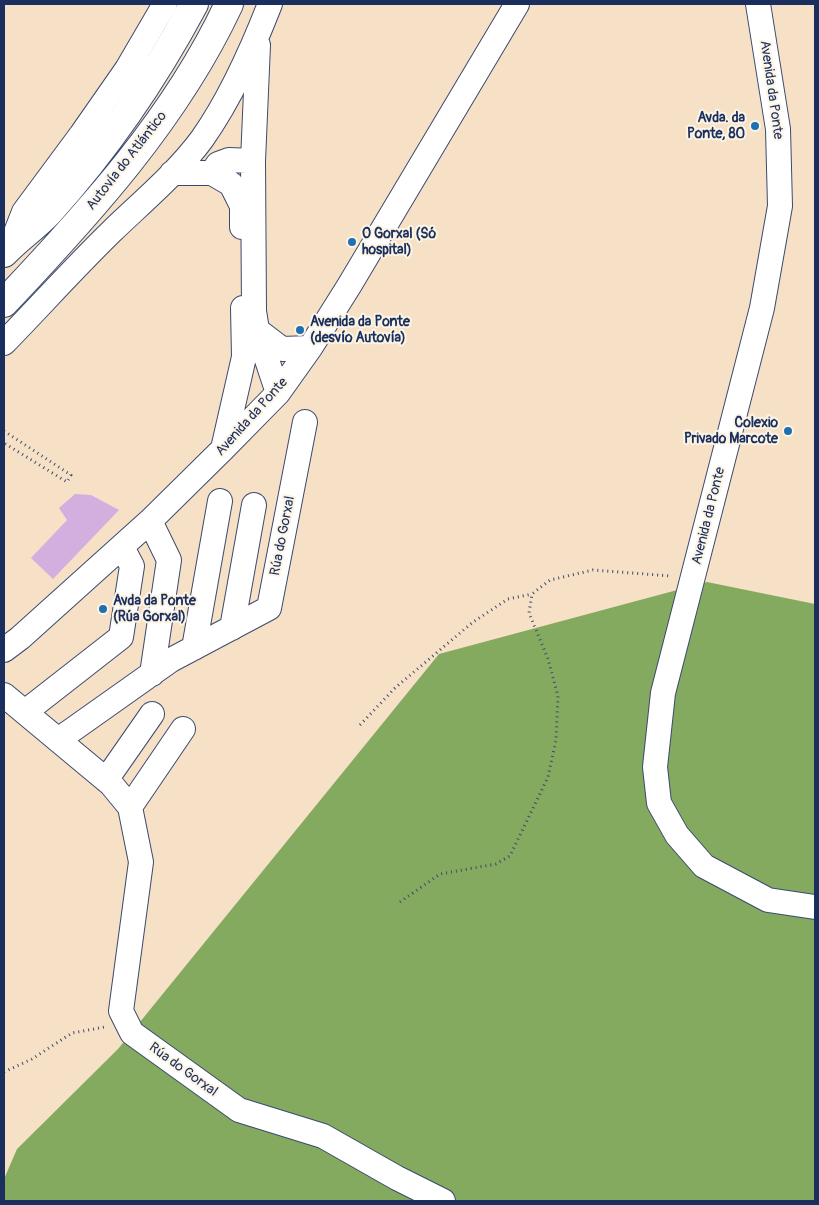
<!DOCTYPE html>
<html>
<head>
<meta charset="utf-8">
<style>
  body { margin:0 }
  #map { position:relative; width:819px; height:1205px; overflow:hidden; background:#f6e1c7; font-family:Pangolin,sans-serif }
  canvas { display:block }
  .frame { position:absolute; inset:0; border:5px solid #1b2f5e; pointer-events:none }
</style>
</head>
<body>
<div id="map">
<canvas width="819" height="1205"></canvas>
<div class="frame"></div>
</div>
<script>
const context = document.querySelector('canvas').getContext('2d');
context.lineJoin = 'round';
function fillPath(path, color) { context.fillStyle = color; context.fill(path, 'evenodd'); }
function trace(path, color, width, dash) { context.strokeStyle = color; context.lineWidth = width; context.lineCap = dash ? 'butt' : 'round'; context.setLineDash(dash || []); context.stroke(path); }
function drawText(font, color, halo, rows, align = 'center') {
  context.font = font + ' Pangolin,sans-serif'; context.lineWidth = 4; context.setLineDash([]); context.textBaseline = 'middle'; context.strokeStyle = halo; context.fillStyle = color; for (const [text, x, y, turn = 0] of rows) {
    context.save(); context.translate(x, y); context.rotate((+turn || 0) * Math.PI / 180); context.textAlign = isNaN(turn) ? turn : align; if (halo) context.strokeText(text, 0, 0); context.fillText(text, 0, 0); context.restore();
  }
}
const forest = new Path2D(`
  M707,582l108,22v597h-811v-22l13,-30 101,-100 321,-395z`);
const building = new Path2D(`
  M75,494l16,1 28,15 -66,69 -22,-21 36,-38 -8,-12z`);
const path = new Path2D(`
  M4,431l67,44 -4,7 -63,-39
  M360,725l35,-37 78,-66 35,-23 24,-5
  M400,902l40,-28 56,-10 14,-8 38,-79 8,-37 2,-44 -10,-37 -19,-46 3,-19 18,-14 43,-10 78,6
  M4,1072l28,-13 40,-26 33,-6`);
const minor = new Path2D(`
  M758,4l20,125 2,77 -18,102 -99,385 -8,74 4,36 18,32 27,31 64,34 47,7
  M258,45l-5,116 1,150 3,19 25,19 28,-1
  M172,173h40l19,11 11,22v21
  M212,173l6,-9 11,-4 24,1
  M11,245l13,-33 57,-77 46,-66 38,-65
  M257,330l21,63
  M4,343c36,-37 71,-76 108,-112 30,-29 65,-58 90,-92 29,-41 50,-89 68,-135
  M223,449l21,-92 -1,-49
  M150,521l19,39 -17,114
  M232,628l22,-123
  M194,648l26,-147
  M4,650l16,-12 130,-117 73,-72 55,-56 32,-45 39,-62 168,-282
  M4,695l107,89 19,23 11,55 -20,149 11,22 107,77 84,26 74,42 46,23
  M25,712l96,-75 11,-71 -10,-19
  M58,740l113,-80 98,-52 36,-186
  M106,780l46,-66
  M130,807l53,-78`);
const highway = new Path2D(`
  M4,253c14,-15 31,-26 45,-41 57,-63 105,-133 145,-208
  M4,303c85,-90 172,-185 225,-299`);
const markers = [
  [755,126,5,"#1f6fb2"],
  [352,242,5,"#1f6fb2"],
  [300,330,5,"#1f6fb2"],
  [788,431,5,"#1f6fb2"],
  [103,609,5,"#1f6fb2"]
];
const streetNames = [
  ["Avenida da Ponte",771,90,82],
  ["Autovía do Atlántico",127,161,-52],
  ["Avenida da Ponte",252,417,-48],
  ["Avenida da Ponte",709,516,-76],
  ["Rúa do Gorxal",283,536,-79],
  ["Rúa do Gorxal",183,1070,36]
];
const poiNames = [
  ["Avda. da",745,118,"right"],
  ["Ponte, 80",745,134,"right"],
  ["O Gorxal (Só",362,234],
  ["hospital)",362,250],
  ["Avenida da Ponte",310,322],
  ["(desvío Autovía)",310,338],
  ["Colexio",778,423,"right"],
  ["Privado Marcote",778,439,"right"],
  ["Avda da Ponte",113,601],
  ["(Rúa Gorxal)",113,617]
];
fillPath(forest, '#84aa60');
fillPath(building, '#d2afdf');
trace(minor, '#3c4a6e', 26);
trace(highway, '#3c4a6e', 30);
trace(path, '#3c4a6e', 3, [1, 4]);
trace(minor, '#fff', 24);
trace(highway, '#fff', 28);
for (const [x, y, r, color] of markers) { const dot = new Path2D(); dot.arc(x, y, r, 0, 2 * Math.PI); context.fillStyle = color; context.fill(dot); trace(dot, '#fcf5e5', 2); }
drawText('14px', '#1b2f5e', '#fcf5e5', streetNames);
drawText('bold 14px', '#1b2f5e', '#fcf5e5', poiNames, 'left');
</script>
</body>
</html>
